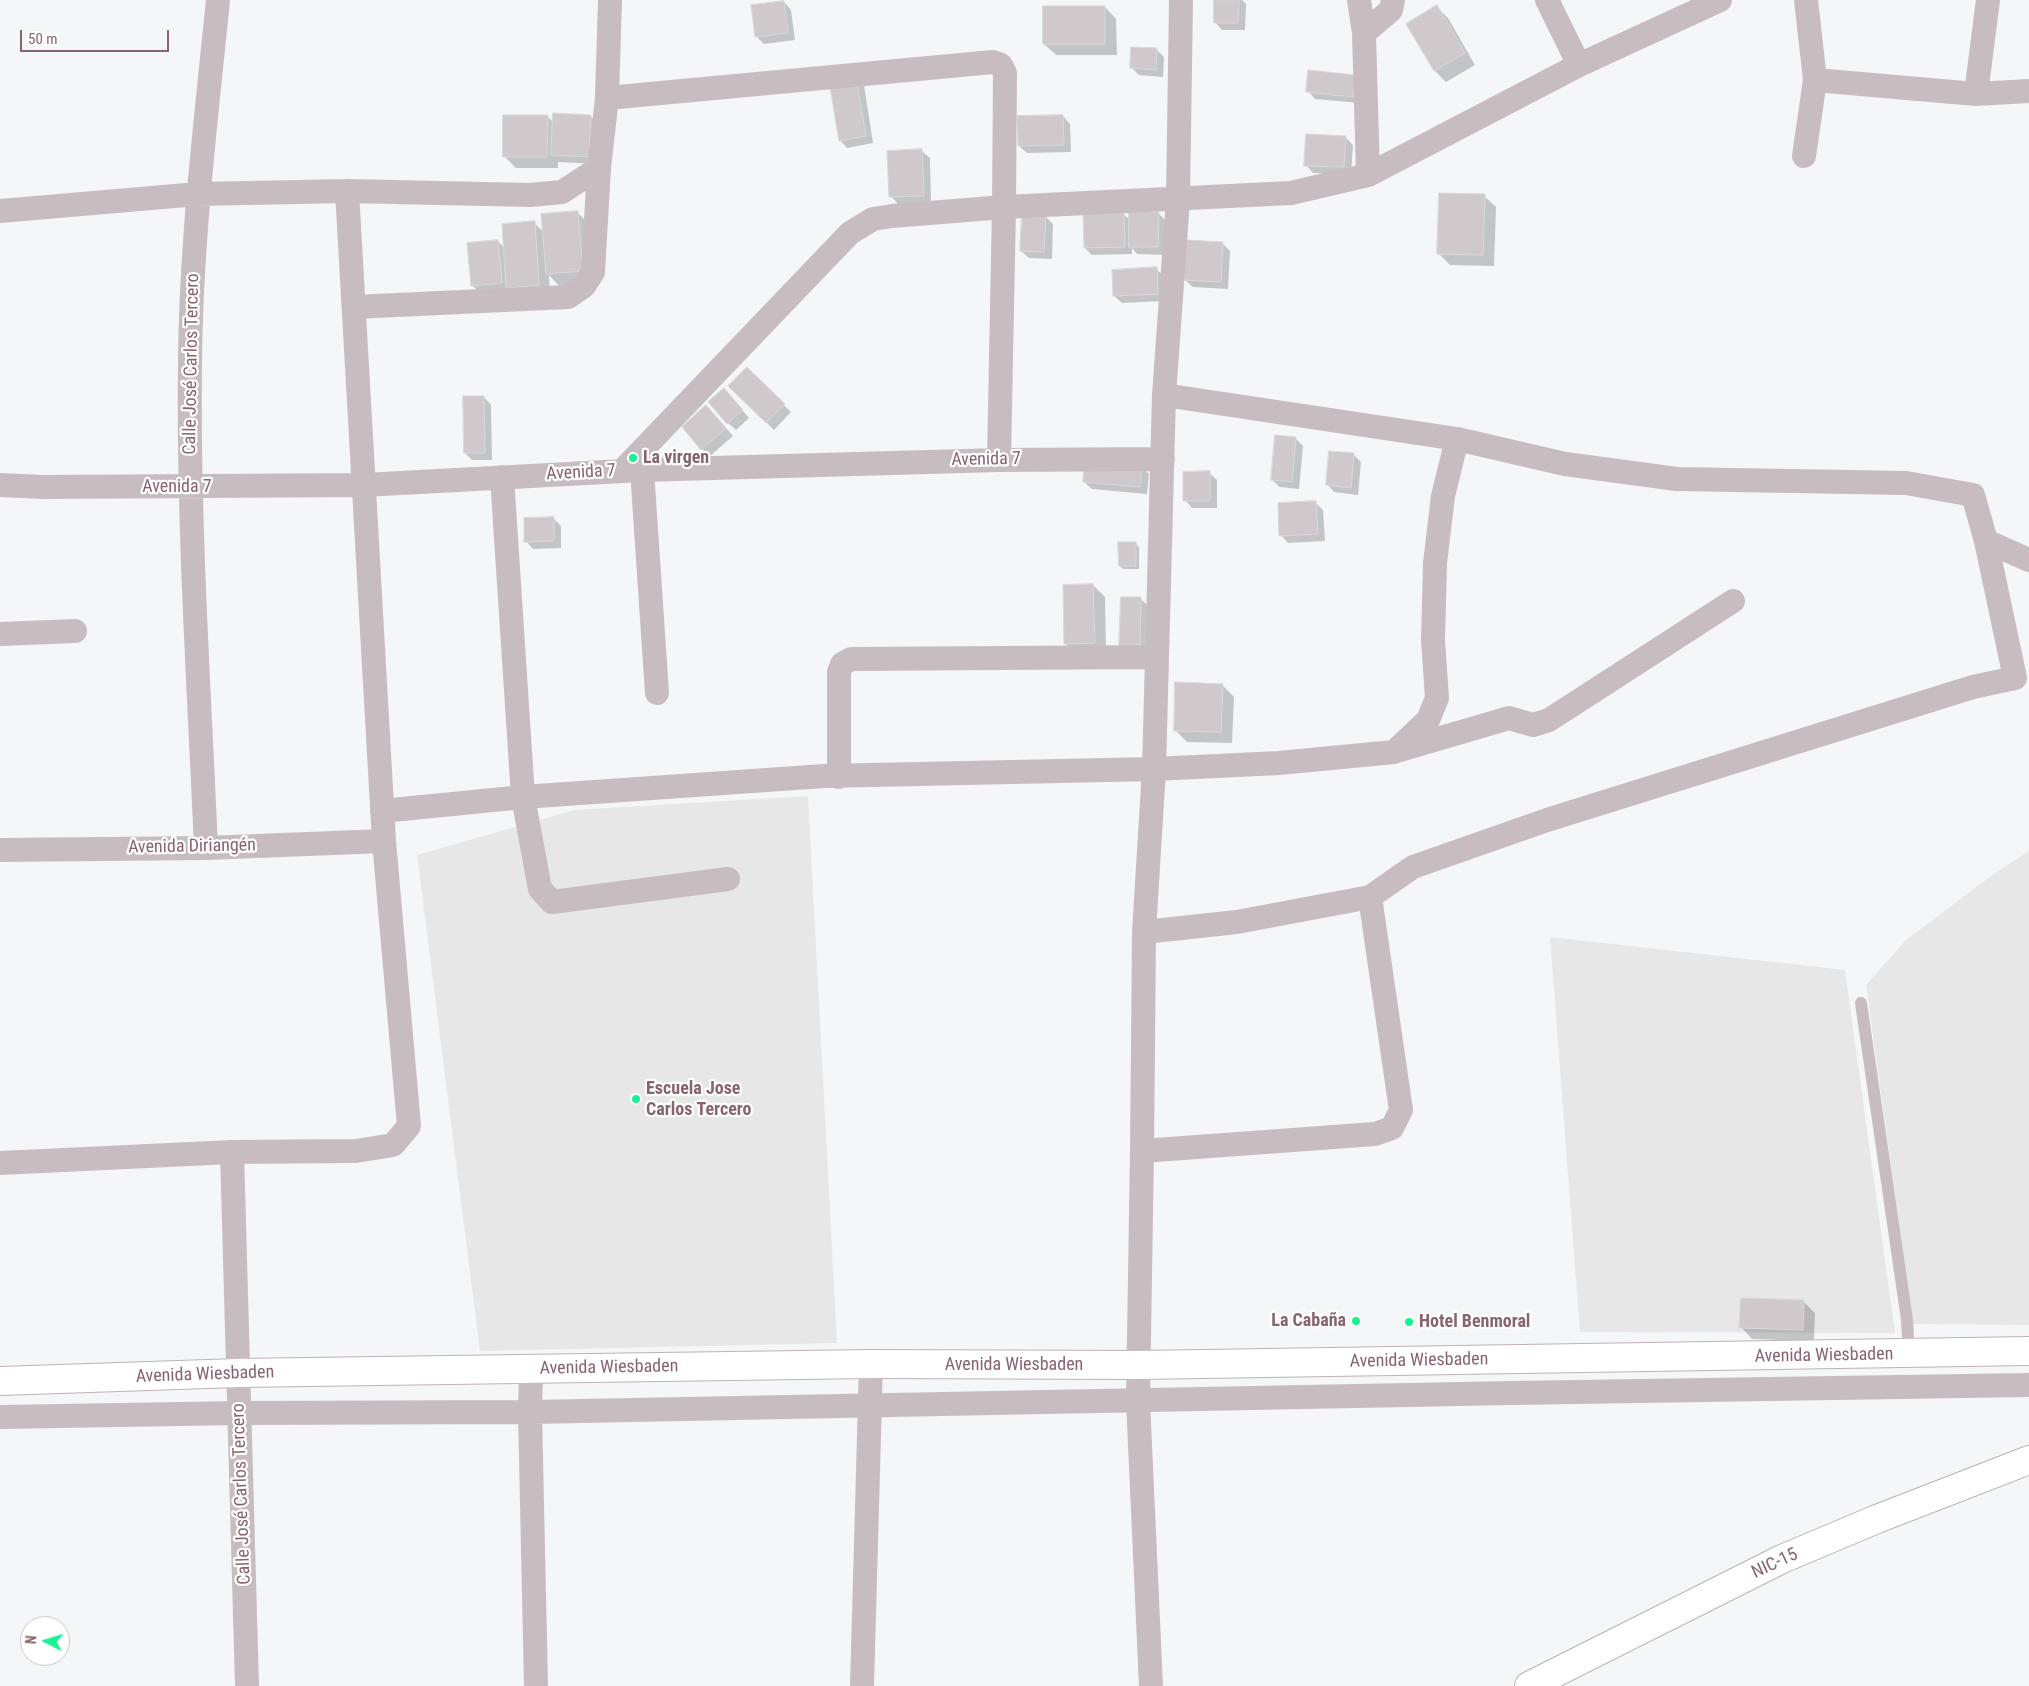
<!DOCTYPE html>
<html>
<head>
<meta charset="utf-8">
<style>
  body { margin:0 }
  #map { position:relative; width:2029px; height:1686px; overflow:hidden; background:#f4f6f8; font-family:"Roboto Condensed",sans-serif }
  canvas { display:block }
  .north { position:absolute; left:20px; top:1616px; width:50px; height:50px; box-sizing:border-box; background:#fff; border:1px solid #cfc1c4; border-radius:50%; rotate:275deg; font-size:14px; font-weight:700; line-height:20px; text-align:center; color:#88646c }
  .north::after { content:''; display:block; margin:auto; width:18px; height:22px; background:#19f291; clip-path:polygon(50% 0,100% 100%,50% 72%,0 100%) }
  .scale { position:absolute; left:20px; top:30px; width:149px; height:22px; box-sizing:border-box; border:2px solid #88646c; border-top:0; padding-left:6px; font-size:15px; line-height:18px; white-space:nowrap; color:#88646c; -webkit-text-stroke:4px #fff; paint-order:stroke }
</style>
</head>
<body>
<div id="map">
<canvas width="2029" height="1686"></canvas>
<div class="north">N</div>
<div class="scale">50 m</div>
</div>
<script>
const context = document.querySelector('canvas').getContext('2d');
context.lineJoin = 'round';
function fillPath(path, color) { context.fillStyle = color; context.fill(path, 'evenodd'); }
function trace(path, color, width, dash) { context.strokeStyle = color; context.lineWidth = width; context.lineCap = dash ? 'butt' : 'round'; context.setLineDash(dash || []); context.stroke(path); }
function drawText(font, color, halo, rows, align = 'center') {
  context.font = font + ' "Roboto Condensed",sans-serif'; context.lineWidth = 4.5; context.setLineDash([]); context.textBaseline = 'middle'; context.strokeStyle = halo; context.fillStyle = color; for (const [text, x, y, turn = 0] of rows) {
    context.save(); context.translate(x, y); context.rotate((+turn || 0) * Math.PI / 180); context.textAlign = isNaN(turn) ? turn : align; if (halo) context.strokeText(text, 0, 0); context.fillText(text, 0, 0); context.restore();
  }
}
const built = new Path2D(`
  M808,796l29,547 -357,8 -63,-496 157,-45z
  M2029,851v474l-116,-1 -47,-339 40,-45 89,-67z
  M1550,937l295,33 50,363 -315,-1z`);
const shadow = new Path2D(`
  M1216,0h26l4,4 -1,26h-23l-7,-8z
  M784,2l7,8 4,30 -31,4 -8,-8z
  M1105,7l11,12 1,36h-61l-12,-11z
  M1437,7l11,11 27,47 -29,17 -11,-11 -27,-47z
  M1156,49l8,8 -1,20 -24,-2 -7,-7z
  M830,82l34,3 9,58 -26,5 -7,-8z
  M1362,83l-2,20 -45,-4 -7,-8z
  M547,116l7,7 36,-7 8,7 -2,41 -38,-2v6h-42l-12,-12z
  M1063,116l7,8 1,28 -44,1 -8,-7z
  M1345,137l8,8 -2,29 -38,-1 -7,-8z
  M922,151l8,7 1,45 -33,1 -7,-8z
  M1484,196l12,11 -2,59 -44,-1 -12,-12z
  M578,213l11,11 5,59 -35,3 -10,-11 1,22 -70,-4 -8,-8 26,-44 7,8 29,-26 10,9z
  M1158,213l8,8 -1,34 -28,-1 -5,-6v6l-40,1 -7,-7 38,-34 7,6z
  M1046,217l7,7 -1,35 -23,-1 -8,-7z
  M1222,243l8,8 -2,38 -35,-2 -8,-7z
  M1156,269l8,7 1,25 -43,2 -8,-7z
  M747,369l44,43 -17,18 -44,-44z
  M484,397l7,8 1,55h-20l-7,-7z
  M731,397l18,21 -13,12 -8,-7z
  M714,415l19,21 -23,20 -8,-7z
  M1295,438l8,8 -4,43 -19,-2 -8,-7z
  M1354,455l7,7 -3,33 -24,-3 -7,-8z
  M1141,466l8,8 -2,20 -55,-5 -8,-7z
  M1209,473l8,7v28h-25l-7,-8z
  M1315,502l8,8 2,31 -37,2 -7,-8z
  M553,518l8,8v22l-28,1 -7,-8z
  M1135,543l4,4v22h-16l-3,-3z
  M1093,585l12,12 1,57 -29,1 -12,-12z
  M1141,599l7,7 -1,46h-19l-7,-8z
  M1222,685l12,12 -2,46 -45,-1 -12,-12z
  M1804,1302l11,11 -1,28 -62,-2 -11,-12z`);
const building = new Path2D(`
  M1214,0h25l-1,23h-24z
  M784,1l4,32 -33,4 -4,-32z
  M1437,5l28,48 -31,18 -28,-47z
  M1043,6h62v38h-62z
  M1131,47l26,1 -1,22 -26,-2z
  M1308,70l47,5 -2,22 -47,-5z
  M856,77l10,59 -27,5 -10,-60z
  M553,113l38,2 -2,42 -38,-2z
  M503,115h45l-1,42h-44z
  M1063,115l1,30 -46,1 -1,-30z
  M1306,134l40,2 -2,31 -40,-1z
  M922,149l2,47 -35,1 -2,-46z
  M1439,193l46,1 -2,61 -46,-1z
  M578,211l5,60 -37,3 -5,-60z
  M1124,212l1,35 -41,1 -1,-34z
  M1129,212h30l-1,35h-29z
  M1022,214l24,2 -2,36 -24,-1z
  M535,221l4,64 -33,3 -4,-64z
  M498,240l4,43 -31,3 -4,-43z
  M1186,240l37,2 -2,40 -37,-2z
  M1157,267l1,27 -45,2 -1,-26z
  M747,367l38,37 -19,19 -38,-37z
  M724,388l19,22 -16,14 -19,-22z
  M463,396h21l1,57h-21z
  M706,405l20,23 -25,22 -19,-23z
  M1275,435l21,2 -4,45 -21,-2z
  M1329,451l25,2 -3,35 -25,-3z
  M1085,460l57,5 -2,22 -57,-5z
  M1210,471v30h-27v-29z
  M1316,501l2,33 -39,2 -1,-33z
  M554,517v24l-30,1v-24z
  M1118,542h18v24h-17z
  M1093,584l2,59 -31,1 -1,-59z
  M1121,597h20l-1,48h-21z
  M1175,682l48,2 -2,48 -47,-1z
  M1741,1298l63,2 -1,30 -64,-2z`);
const lane = new Path2D(`
  M1861,1003l46,317 2,34`);
const street = new Path2D(`
  M1359,0l5,33 4,142
  M1547,0l32,65
  M1364,33l27,-23 2,-10
  M1815,80l161,14 53,-3
  M1976,94l12,-94
  M607,98l386,-36 8,3 4,8 -1,134 -5,253
  M1804,156l11,-76 -9,-80
  M0,211l198,-17 149,-3 183,4 32,-3 37,-24 8,-70 3,-98
  M354,307l214,-10 16,-11 9,-14 6,-104
  M642,470l15,223
  M622,471l228,-238 23,-14 19,-3 112,-9 287,-14 77,-18 211,-110 141,-65
  M502,477l21,320 17,92 12,13 176,-23
  M0,485l43,2 321,-2 278,-15 357,-10 164,-1
  M1986,541l43,19
  M0,634l75,-3
  M1400,750l109,-32 24,7 16,-5 184,-119
  M839,777v-105l3,-8 9,-5 306,-2
  M382,811l141,-14 301,-21 330,-7 125,-6 115,-11 34,-32 9,-22 -4,-58 2,-77 8,-67 14,-57
  M206,848c-7,-162 -18,-324 -16,-486 1,-121 16,-242 28,-362
  M0,850l206,-2 178,-7
  M1144,932l93,-10 133,-25 43,-30 134,-47 426,-133 42,-9 -29,-137 -13,-46 -67,-12 -229,-4 -112,-15 -108,-25 -293,-44
  M1142,1151l233,-17 17,-6 9,-18 -31,-213
  M232,1152l15,534
  M0,1163l232,-11 124,-1 37,-6 16,-19 -25,-285 -37,-650
  M531,1369l-1,43 6,274
  M0,1417l239,-4 291,-1 981,-19 518,-8
  M862,1686l9,-322
  M1151,1686l-13,-285 4,-250 2,-219 10,-163 10,-374 14,-195 3,-200`);
const secondary = new Path2D(`
  M0,1381l238,-8 633,-9 268,1 890,-14`);
const highway = new Path2D(`
  M1529,1686l253,-127 95,-40 152,-59`);
const markers = [
  [633,458,5,"#19f291"],
  [636,1099,5,"#19f291"],
  [1356,1321,5,"#19f291"],
  [1409,1322,5,"#19f291"]
];
const streetNames = [
  ["Calle José Carlos Tercero",192,364,-89],
  ["Avenida 7",986,460,-1],
  ["Avenida 7",581,473,-3],
  ["Avenida 7",177,487],
  ["Avenida Diriangén",192,847,-1],
  ["Avenida Wiesbaden",1824,1356,-1],
  ["Avenida Wiesbaden",1419,1361,-1],
  ["Avenida Wiesbaden",1014,1365],
  ["Avenida Wiesbaden",609,1368,-1],
  ["Avenida Wiesbaden",205,1375,-2],
  ["Calle José Carlos Tercero",242,1494,-92],
  ["NIC-15",1775,1564,-25]
];
const poiNames = [
  ["La virgen",643,458],
  ["Escuela Jose",646,1089],
  ["Carlos Tercero",646,1110],
  ["La Cabaña",1346,1321,"right"],
  ["Hotel Benmoral",1419,1322]
];
fillPath(built, '#e7e7e8');
fillPath(shadow, '#0003');
fillPath(building, '#d0c9cb');
trace(building, '#d6d8d9', 1);
trace(secondary, '#beb2b5', 30);
trace(highway, '#bab1b3', 30);
trace(lane, '#c7bdc0', 12);
trace(street, '#c7bdc0', 24);
trace(secondary, '#fff', 28);
trace(highway, '#fff', 28);
for (const [x, y, r, color] of markers) { const dot = new Path2D(); dot.arc(x, y, r, 0, 2 * Math.PI); context.fillStyle = color; context.fill(dot); trace(dot, '#fff', 2); }
drawText('18px', '#88646c', '#fff', streetNames);
drawText('bold 18px', '#88646c', '#fff', poiNames, 'left');
</script>
</body>
</html>
